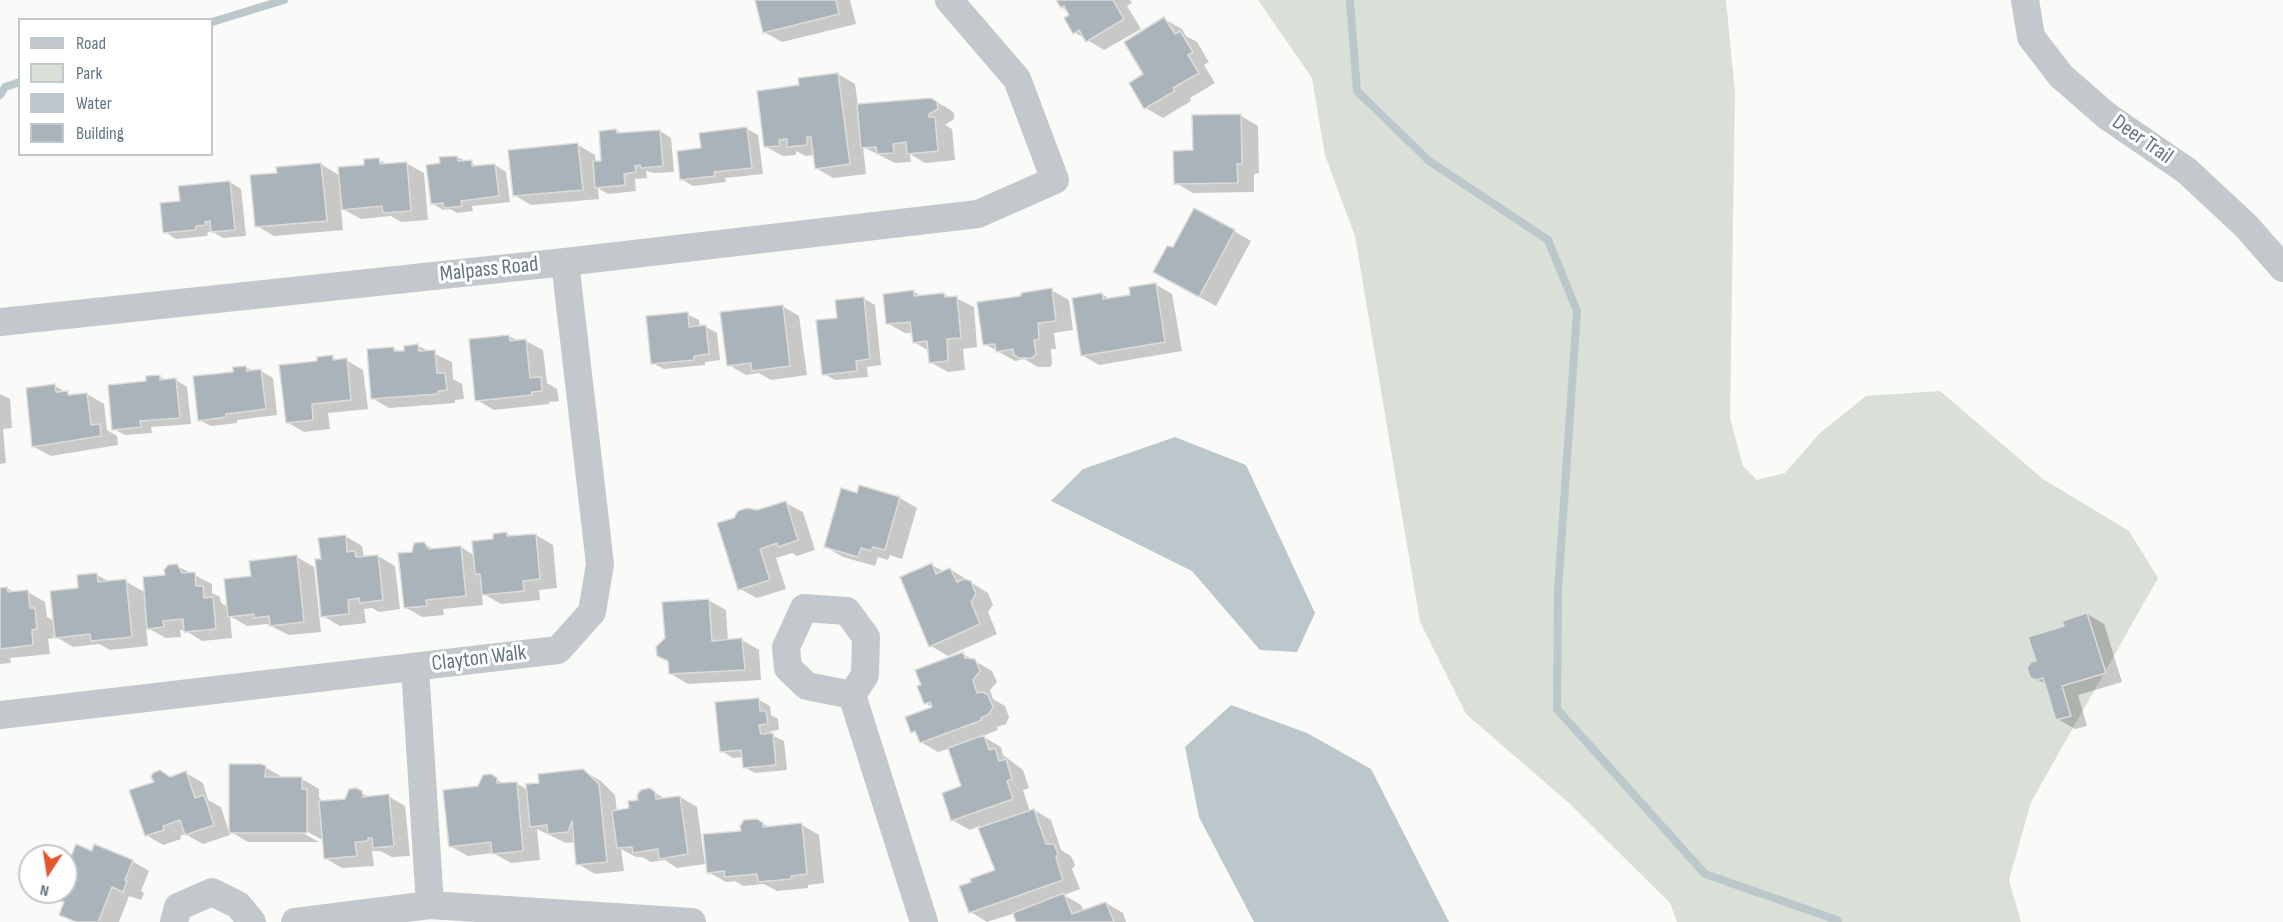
<!DOCTYPE html>
<html>
<head>
<meta charset="utf-8">
<style>
  body { margin:0 }
  #map { position:relative; width:2283px; height:922px; overflow:hidden; background:#fafaf8; font-family:"Sofia Sans Condensed",sans-serif }
  canvas { display:block }
  .legend { position:absolute; left:18px; top:18px; width:195px; height:138px; box-sizing:border-box; background:#fff; border:2px solid #c1c8cd; margin:0; padding:8px 10px; list-style:none; font-size:18px; color:#657683 }
  .legend li { display:flex; align-items:center; gap:12px; height:30px }
  .legend b { width:30px; border:2px solid #c1c8cd }
  .north { position:absolute; left:18px; top:844px; width:60px; height:60px; box-sizing:border-box; background:#fff; border:2px solid #c1c8cd; border-radius:50%; rotate:192deg; font-size:16px; font-weight:700; line-height:24px; text-align:center; color:#657683 }
  .north::after { content:''; display:block; margin:auto; width:21px; height:27px; background:#e4572e; clip-path:polygon(50% 0,100% 100%,50% 72%,0 100%) }
</style>
</head>
<body>
<div id="map">
<canvas width="2283" height="922"></canvas>
<ul class="legend">
<li><b style="height:8px;background:#c3c8cc"></b>Road</li>
<li><b style="height:16px;background:#dadfd7"></b>Park</li>
<li><b style="height:16px;background:#bbc7cb"></b>Water</li>
<li><b style="height:16px;background:#aab3b9"></b>Building</li>
</ul>
<div class="north">N</div>
</div>
<script>
const context = document.querySelector('canvas').getContext('2d');
context.lineJoin = 'round';
function fillPath(path, color) { context.fillStyle = color; context.fill(path, 'evenodd'); }
function trace(path, color, width, dash) { context.strokeStyle = color; context.lineWidth = width; context.lineCap = dash ? 'butt' : 'round'; context.setLineDash(dash || []); context.stroke(path); }
function drawText(font, color, halo, rows, align = 'center') {
  context.font = font + ' "Sofia Sans Condensed",sans-serif'; context.lineWidth = 6; context.setLineDash([]); context.textBaseline = 'middle'; context.strokeStyle = halo; context.fillStyle = color; for (const [text, x, y, turn = 0] of rows) {
    context.save(); context.translate(x, y); context.rotate((+turn || 0) * Math.PI / 180); context.textAlign = isNaN(turn) ? turn : align; if (halo) context.strokeText(text, 0, 0); context.fillText(text, 0, 0); context.restore();
  }
}
const green = new Path2D(`
  M1258,0h468l9,93 -5,325 13,48 14,14 28,-7 35,-40 46,-37 74,-5 103,88 86,52 29,47 -127,224 -22,78 12,42h-344l-7,-19 -101,-100 -103,-89 -46,-92 -65,-386 -30,-81 -13,-77z`);
const water = new Path2D(`
  M1175,437l71,28 69,148 -18,39 -37,-2 -68,-79 -141,-70 32,-32z
  M1231,705l76,28 64,36 78,153h-195l-55,-105 -14,-70z`);
const shadow = new Path2D(`
  M756,0h94l6,24 -74,18 -18,-10z
  M1057,0h73l2,3 -5,3 14,23 -37,21 -30,-18 -3,-17 -9,-8z
  M1164,19l18,10 4,7 11,6 12,20 -5,3 11,18 -25,15 1,3 -28,17 -17,-10 -15,-24 14,-9z
  M838,74l17,10 3,22 73,-7 18,10 5,4v6l-9,6 7,4 3,31 -30,3 -15,-9 1,8 -16,1 -32,-16 3,27 -33,4 -17,-10 -2,-13 -8,1 -10,-5v4l-13,1 -17,-9 34,-60z
  M1241,116l17,10 1,47 -5,1v18l-61,1 -17,-10 18,-31z
  M747,129l11,6 5,39 -38,4 1,4 -33,4 -12,-7 22,-29z
  M616,130l7,4 37,-3 11,7 3,34 -20,1 -8,-2 1,7 -12,1 1,12 -28,3 -10,-6 1,11 -68,6 -17,-10 64,-50 17,10 1,8 7,-1z
  M457,157l23,10 15,-2 11,7 4,30 -38,4 1,5 -16,2 -7,-4 -7,1 -11,-7 10,-38z
  M379,160l9,5 18,-2 18,10 4,47 -27,2 -10,-6 -30,3 -20,-11 2,22 -69,6 -17,-10 22,-52 42,-10 19,12z
  M230,182l11,7 5,47 -23,2 -10,-6h-5l-1,4 -31,3 -11,-7 16,-30z
  M1234,231l17,10 -35,65 -44,-24 2,-33z
  M1155,284l17,10 10,57 -83,14 -17,-10 20,-61 9,6 21,-3z
  M1051,290l18,10 4,30 -19,3 2,16h-5l1,15 -2,3h-12l-14,-8 -9,2 -30,-17z
  M914,292l7,4 23,-2 7,4h5l18,9 3,40 -14,2 2,21 -17,2 -18,-10 -1,-11 -15,-9 -1,-9h-8l-18,-10z
  M863,298l12,7 6,60 -14,2 1,10 -33,3 -11,-6 15,-55z
  M782,306l17,10 8,59 -36,5 -12,-7 -13,2 -17,-10z
  M687,314l12,6 1,7h6l11,6 3,27 -15,2v3l-41,4 -12,-6z
  M509,336l9,5h8l17,9 4,33 10,6 2,12 -10,1v2l-55,6 -17,-10z
  M418,346l34,16 1,17 9,5 2,15 -9,1v3l-66,5 -17,-10 21,-50 8,5z
  M332,357l7,4 7,-1 17,10 5,39 -40,4 2,16 -26,3 -17,-10 32,-60z
  M246,367l8,5 7,-1 12,7 4,37 -40,5v3l-26,3 -12,-6 36,-47z
  M159,376l8,5 9,-1 11,7 4,37 -40,3 1,6 -27,2 -11,-6 34,-46z
  M55,386l18,10 14,-2 17,10 3,26 10,6 1,9 -67,11 -17,-9z
  M0,394l10,5 2,29 -9,1 3,34 -6,1z
  M858,495l42,3 17,10 -15,51 -12,-4 -2,5 -10,-3 -3,9 -32,-9 -17,-10z
  M786,503l17,9 12,38 -18,6 -5,-3 -16,5 10,31 -29,9 -17,-9 17,-77z
  M507,534l6,3 23,-2 17,10 4,43 -18,2 1,10 -39,4 -19,-11 1,12 -40,4 1,6 -22,2 -17,-10 8,-54 11,-9 11,6 26,-3 14,9z
  M345,536l17,10 2,12 14,-2 17,10 5,43 -21,3 -7,-4 -8,1 2,14 -26,3 -17,-10z
  M297,557l17,10 7,65 -32,3 -22,-11 -20,2 -17,-10 2,22 -30,3 -17,-11h-5l1,7 -15,1 -20,-11 2,19 -38,4 -11,-6 -26,3 -20,-12 1,3 -6,1 2,15 -40,4 1,5 -11,1v-75l7,-1 8,5 13,-1 17,10 2,15 7,4 26,-32 17,-14 13,7 15,-1 21,12 31,-27 35,18v9l8,4 1,6 8,4 24,-30z
  M932,565l12,7 6,-3 38,24 5,12 -5,7 9,22 -49,22 -17,-10z
  M708,600l18,10 2,31 14,-1 17,10 2,30 -73,4 -17,-10 -4,-35z
  M2087,614l17,10 18,58 -44,13 9,31 -12,3 -17,-10 -11,-34 -16,-9 7,-14z
  M963,654l29,17 5,11 -7,8 3,9 12,7 4,11 -3,7 -9,3 1,3 -16,6 19,11 2,8 20,15 6,18 -6,2 7,22 4,-2 17,10 10,30 10,6 4,9 -3,4 8,20 -16,6 17,10 3,7 22,-9 17,10 3,9h-108l-3,-9 -28,9 -16,-10 2,-29 24,-12 -18,-45 -9,4 -18,-10 11,-33 -13,-39 -12,4 -17,-10 -3,-7 -6,-4 22,-23 -9,-5z
  M759,700l11,6 1,9 7,4 1,11 -9,1 1,4 13,6 3,29 -32,3 -11,-6 -1,-10 -10,1 -11,-7z
  M265,767l17,10 20,2 17,10v9l5,4 23,-2 9,-10 15,8 17,-2 17,10 5,50 -18,1 -12,-6h-8l2,15 -32,2 -17,-10 -1,-17 -23,-13 -2,3 20,11h-71l-17,-10z
  M583,771l18,10 14,14 2,17 14,-2 19,-20 16,9 14,-2 17,10 8,57 -28,4 -12,-8 -14,2 -9,-5h-6l-15,-8 3,22 -29,3 -17,-10 -3,-22 -9,1 -29,-14 3,31 -29,3 -18,-10 -25,3 -18,-10 29,-58 11,-12 15,8 11,-1 12,7z
  M186,773l17,10 5,17 13,7 9,28 -27,9 -18,-10 -5,2 1,3 -18,6 -17,-10 25,-57z
  M757,820l13,8 32,-3 17,10 5,48 -16,2v3l-31,3 -13,-7 -21,2 -8,-5 -9,1 -18,-10 34,-40z
  M132,861l17,10 -8,20 3,2 -3,7 -12,-4 -10,26h-45l-14,-8 5,-12 -6,-10h7v-19z`);
const stream = new Path2D(`
  M1350,0l7,91 72,70 119,79 29,71 -19,280 -1,118 148,165 132,46 1,2
  M212,22l72,-22
  M0,95l5,-8 15,-5`);
const building = new Path2D(`
  M755,0h81l3,14 -76,19z
  M1056,0h57l11,19 -38,23 -7,-12 -6,4 -9,-16 5,-3 -5,-9 -3,2z
  M1164,17l11,17 5,-3 13,21 -5,3 11,18 -26,15 2,3 -31,18 -15,-26 14,-9 -19,-32z
  M838,73l12,91 -35,5 -4,-32h-4v8l-20,2v-8l-8,1 1,6 -16,1 -7,-56 42,-6 -1,-7z
  M931,98l6,4 1,7 -9,5v3h6l3,34 -31,3 -1,-12 -13,2 1,9 -17,1 -1,-7 -15,1 -4,-44z
  M1241,114l1,50h-5l1,19 -64,1 -1,-33 20,-1 -1,-35z
  M747,127l5,41 -38,4 1,4 -35,4 -3,-29 24,-3 -2,-15z
  M616,129l1,4 43,-3 3,36 -22,2 -1,-3 -5,1 1,6 -12,2 1,11 -30,3 -2,-27h8l-2,-30z
  M578,143l5,47 -70,6 -5,-46z
  M457,156l1,5 14,-1v6l23,-2 4,32 -38,5 1,5 -18,2 -1,-5 -12,1 -5,-39 14,-2 -1,-6z
  M379,158l1,6 27,-2 4,49 -28,2 -1,-7 -40,4 -4,-43 26,-2v-6z
  M321,163l6,58 -72,6 -5,-52 27,-2 -1,-6z
  M230,181l5,49 -24,2 -1,-11 -5,1 1,3 -10,1 -1,4 -32,3 -3,-30 20,-2 -2,-15z
  M1194,208l41,22 -36,67 -46,-25 14,-26 6,1z
  M1156,283l9,59 -84,14 -9,-58 30,-5 1,6 27,-4 -1,-8z
  M1052,288l4,33 -18,2 1,16 -5,1 2,14 -4,4h-13l-5,-3 -1,-6 -17,3 -1,-8 -12,1 -6,-43 44,-6v-3z
  M914,290v6l30,-3 1,4 12,-1 4,42 -14,1 1,22 -19,2 -2,-22 -14,2 -3,-21 -24,2 -3,-30z
  M864,297l6,62 -14,2 1,10 -35,4 -6,-55 21,-2 -2,-18z
  M783,305l7,61 -38,5 -1,-8 -24,3 -7,-54z
  M688,312l1,15 17,-2 3,29 -15,2v4l-43,4 -5,-48z
  M509,335l1,6 16,-2 4,39 11,-1 1,14 -10,1v3l-57,6 -6,-62z
  M418,344l1,7 16,-1 2,23h8l2,17 -9,1v3l-67,5 -4,-50 27,-2v4h10v-5z
  M333,355v5l14,-2 4,42 -39,4 1,16 -27,3 -7,-58 38,-4v-4z
  M246,366l1,5 14,-2 5,40 -40,5v3l-28,4 -5,-45 40,-4v-5z
  M160,375v5l16,-2 4,40 -40,3 1,6 -29,3 -4,-45 38,-4v-5z
  M55,384l1,8 12,-1v4l19,-2 4,32 9,-1 1,12 -69,11 -6,-59z
  M859,485l41,12 -15,53 -12,-3 -2,4 -10,-3 -3,9 -34,-10 17,-59 16,5z
  M786,501l12,39 -20,7 -1,-4 -17,6 10,31 -32,10 -21,-67 17,-5 4,-7 9,-3 10,2z
  M507,532v4l29,-2 4,45 -17,2 1,10 -42,4 -2,-21h-5l-3,-33 21,-2v-5z
  M346,535l1,17 8,-1 1,6 22,-2 5,45 -23,3 -1,-5 -11,2 1,14 -28,3 -6,-58h6l-3,-21z
  M424,542l5,7 32,-3 5,50 -40,4 1,6 -23,2 -6,-55 14,-1 2,-9z
  M297,555l7,67 -34,4 -1,-10 -15,2v-4l-26,3 -4,-38 27,-3 -2,-15z
  M932,563l4,11 14,-6 7,14 7,-3 7,2 5,13 -5,8 9,22 -51,23 -29,-70z
  M177,564l5,9 13,-1 1,14h7l1,12 9,-1 3,32 -32,3 -1,-13 -20,2 1,6 -17,2 -4,-52 22,-2 -1,-5 4,-5z
  M97,573l1,9 28,-3 6,58 -41,4 -1,-7 -35,4 -5,-47 28,-3 -1,-13z
  M7,587l1,5 20,-2 2,18h5l2,21 -5,1 1,15 -33,4v-61z
  M709,599l3,42 30,-3 3,32 -76,4 -1,-13 -11,-5 -1,-9 9,-9 -3,-36z
  M2087,613l19,60 -44,13 9,30 -15,4 -13,-42 -7,2 -6,-3 -3,-9 4,-6 5,-1 -8,-24 36,-11 -2,-5z
  M963,652l2,6 10,1 5,12 -7,9 4,13 6,-1 5,3 5,12 -4,7 -8,4 1,2 -62,23 -5,-12 -4,2 -6,-16 27,-10 -2,-5 -6,2 -7,-18 4,-1 -6,-15z
  M759,698l1,13h6l2,13 -9,1 2,9 12,-1 3,32 -33,3 -2,-18 -21,2 -5,-50z
  M984,735l5,15 6,-2 4,13 7,-2 6,20 -5,2 6,18 -62,22 -9,-28 19,-7 -13,-38z
  M229,764h32l5,2 -1,11h37v12h5v44h-78z
  M583,769l16,15 8,78 -31,3 -4,-44 -4,11 -20,2 -1,-9 -17,2 -4,-43 13,-1 -1,-9z
  M160,770l10,7 16,-6 9,27 9,-3 10,30 -29,10 -5,-15 -17,6 1,4 -19,6 -16,-46 25,-8 -3,-5 2,-4z
  M491,774l6,4v5l20,-1 6,69 -31,3 -1,-12 -42,5 -6,-57 35,-4 5,-11z
  M356,788l6,3 1,6 26,-3 5,52 -21,2 -1,-10h-4v3l-13,1 2,14 -33,3 -5,-58 26,-2 4,-10z
  M650,788l5,4 1,7 24,-3 8,58 -29,5 -1,-10 -25,4 -1,-6 -15,1 -5,-37 17,-3 -1,-7 10,-1 -1,-5 4,-5z
  M1034,809l12,35h8l4,10 -2,4 7,22 -94,33 -10,-27 12,-4 -1,-3 25,-9 -17,-42z
  M757,819l6,4v4l39,-4 5,51 -16,2v3l-33,3 -1,-8 -32,3 -1,-6 -17,2 -4,-39 38,-3 -1,-5 4,-6z
  M76,844l16,7 2,-7 39,16 -8,20 2,1 -4,11 -11,-5 -14,35h-22l-17,-7 5,-13 -9,-4 2,-6h9v-23z
  M1064,893l8,21 34,-12 8,20h-98l-3,-9z`);
const minor = new Path2D(`
  M2025,0l6,37 30,39 46,40 80,55 59,55 37,42
  M0,322l565,-60 413,-48 77,-34 -38,-101 -68,-79
  M415,667l15,238 262,17
  M852,695l-45,-9 -19,-18 -2,-21 18,-39 43,3 19,26 -1,38 -13,20 72,227
  M0,715l558,-65 34,-38 8,-48 -35,-302
  M174,922l4,-15 34,-15 26,13 14,17
  M295,922l135,-17`);
const streetNames = [
  ["Deer Trail",2142,140,35],
  ["Malpass Road",489,270,-6],
  ["Clayton Walk",479,659,-7]
];
fillPath(green, '#dadfd7');
fillPath(water, '#bbc7cb');
fillPath(shadow, '#0003');
trace(stream, '#bbc7cb', 8);
fillPath(building, '#aab3b9');
trace(building, '#dcdcda', 1.5);
trace(minor, '#c3c8cc', 28);
drawText('22px', '#657683', '#fff', streetNames);
</script>
</body>
</html>
